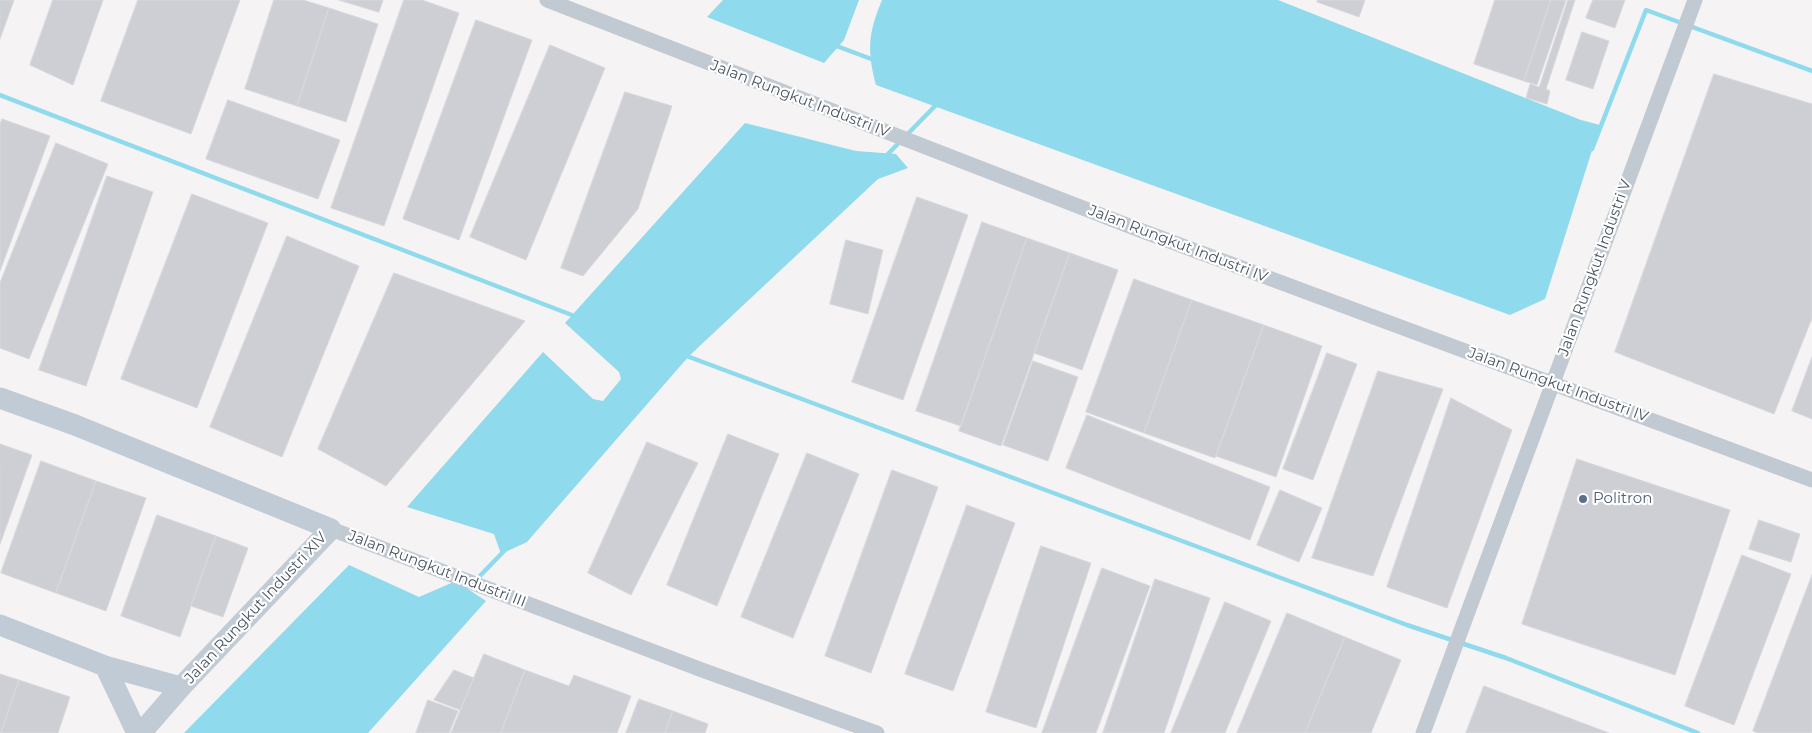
<!DOCTYPE html>
<html>
<head>
<meta charset="utf-8">
<style>
  body { margin:0 }
  canvas { display:block; background:#f5f3f3 }
</style>
</head>
<body>
<canvas width="1812" height="733"></canvas>
<script>
const context = document.querySelector('canvas').getContext('2d');
context.lineJoin = 'round';
function fillPath(path, color) { context.fillStyle = color; context.fill(path, 'evenodd'); }
function trace(path, color, width, dash) { context.strokeStyle = color; context.lineWidth = width; context.lineCap = dash ? 'butt' : 'round'; context.setLineDash(dash || []); context.stroke(path); }
function drawText(font, color, halo, rows, align = 'center') {
  context.font = font + ' Montserrat,sans-serif'; context.lineWidth = 4.5; context.setLineDash([]); context.textBaseline = 'middle'; context.strokeStyle = halo; context.fillStyle = color; for (const [text, x, y, turn = 0] of rows) {
    context.save(); context.translate(x, y); context.rotate((+turn || 0) * Math.PI / 180); context.textAlign = isNaN(turn) ? turn : align; if (halo) context.strokeText(text, 0, 0); context.fillText(text, 0, 0); context.restore();
  }
}
const water = new Path2D(`
  M723,0h136l-15,40 -20,23 -117,-46z
  M882,0h396l303,120 19,5 -55,174 -35,16 -634,-230c-9,-35 -8,-51 6,-85z
  M745,123l111,28 40,3 12,14 -30,11 -189,177 -162,186 -26,12 -7,-20 -87,-27 136,-155 50,47 10,2 18,-22 -2,-7 -54,-49z
  M349,565l70,32 37,-16 30,20 -118,132h-184z`);
const stream = new Path2D(`
  M834,45l40,15
  M0,95l577,222
  M1592,149l54,-139 166,61
  M884,158l54,-55
  M684,355l723,270 99,33 192,75
  M476,580l29,-30`);
const building = new Path2D(`
  M0,0h14l-14,39z
  M53,0h50l-30,85 -43,-20z
  M138,0h102l-49,134 -90,-33z
  M274,0h29l26,8 -32,98 -52,-17z
  M339,0h44l-4,12z
  M404,0h18l37,13 -75,213 -53,-18z
  M1318,0h47l-6,17 -42,-15z
  M1495,0h56l-27,81 -50,-17z
  M1551,0h15l-29,85 -13,-4z
  M1568,0h7l-29,89 4,2 -3,13 -21,-6 4,-14 9,3z
  M1593,0h32l-10,28 -29,-10z
  M329,8l49,16 -32,98 -49,-16z
  M476,20l56,20 -73,200 -56,-21z
  M1582,32l27,9 -16,48 -27,-9z
  M550,45l55,23 -79,192 -56,-23z
  M1714,74l98,30v214l-38,96 -159,-62z
  M625,92l47,14 -34,103 -55,67 -22,-8z
  M228,100l112,40 -22,59 -112,-40z
  M2,119l48,17 -50,135v-146z
  M56,143l52,21 -79,195 -29,-11v-65z
  M107,176l46,16 -67,194 -47,-16z
  M192,194l76,29 -71,185 -76,-29z
  M917,197l51,18 -65,185 -51,-18z
  M982,222l45,16 -66,188 -45,-15z
  M287,236l72,30 -77,191 -72,-30z
  M1027,238l43,15 -69,193 -42,-15z
  M846,240l37,10 -15,64 -38,-10z
  M1070,253l48,17 -36,100 -48,-17z
  M394,273l131,48 -139,165 -68,-37z
  M1134,279l58,21 -48,133 -58,-21z
  M1192,300l72,25 -49,133 -71,-25z
  M1264,325l58,21 -46,131 -60,-21z
  M1327,353l30,11 -44,116 -30,-11z
  M1812,357v62l-20,-8z
  M1033,361l45,16 -30,84 -45,-16z
  M1378,371l65,18 -70,187 -61,-18z
  M1451,398l61,32 -65,178 -60,-21z
  M1087,415l183,72 -20,53 -184,-72z
  M728,434l51,20 -62,152 -50,-21z
  M647,442l51,21 -67,132 -43,-22z
  M0,444l32,11 -32,89z
  M807,453l52,21 -66,164 -52,-21z
  M1577,459l153,51 -55,165 -153,-51z
  M41,461l55,20 -40,112 -55,-20z
  M892,470l46,17 -67,186 -46,-17z
  M96,481l50,17 -40,113 -50,-18z
  M1280,490l42,18 -23,54 -42,-17z
  M967,505l48,18 -62,168 -48,-17z
  M157,515l59,21 -36,101 -59,-21z
  M1759,520l41,14 -9,28 -42,-13z
  M216,536l32,12 -25,69 -32,-11z
  M1041,546l50,17 -55,165 -50,-16z
  M1742,555l49,19 -57,151 -49,-19z
  M1102,568l48,18 -54,147h-54z
  M1812,575v158h-54l-5,-2z
  M1155,579l55,19 -46,135h-61z
  M1225,602l46,19 -46,112h-54z
  M1287,613l58,24 -40,96h-68z
  M1345,637l56,23 -30,73h-66z
  M484,654l41,16 -24,63h-50z
  M454,670l20,8 -14,32 -26,-10z
  M525,670l44,16 5,-11 57,21 -14,37h-116z
  M0,674l19,6 -18,53h-1z
  M19,680l51,17 -12,36h-57z
  M1484,686l125,47h-143z
  M639,699l34,12 -8,22h-39z
  M428,700l30,11 -9,22h-33z
  M673,711l35,13 -3,9h-40z`);
const street = new Path2D(`
  M547,0l590,229 675,251
  M331,529l371,141 175,63
  M1423,733l272,-733`);
const secondary = new Path2D(`
  M0,398l75,27 256,104 -150,158 -40,46
  M0,625l105,41 76,21
  M105,666l32,67`);
const markers = [
  [1583,499,5,"#5c6f8a"]
];
const streetNames = [
  ["Jalan Rungkut Industri IV",800,99,21],
  ["Jalan Rungkut Industri IV",1178,244,21],
  ["Jalan Rungkut Industri V",1595,268,-70],
  ["Jalan Rungkut Industri IV",1558,385,20],
  ["Jalan Rungkut Industri III",437,569,21],
  ["Jalan Rungkut Industri XIV",256,608,-47]
];
const serviceNames = [
  ["Politron",1593,499]
];
fillPath(water, '#90daee');
trace(stream, '#90daee', 4.5);
fillPath(building, '#cdcfd5');
trace(building, '#d7d9de', 1);
trace(street, '#c1cad2', 15);
trace(secondary, '#c1cbd6', 21);
for (const [x, y, r, color] of markers) { const dot = new Path2D(); dot.arc(x, y, r, 0, 2 * Math.PI); context.fillStyle = color; context.fill(dot); trace(dot, '#fff', 2); }
drawText('15px', '#4a5661', '#fff', streetNames);
drawText('15px', '#4e5e75', '#fff', serviceNames, 'left');
</script>
</body>
</html>
